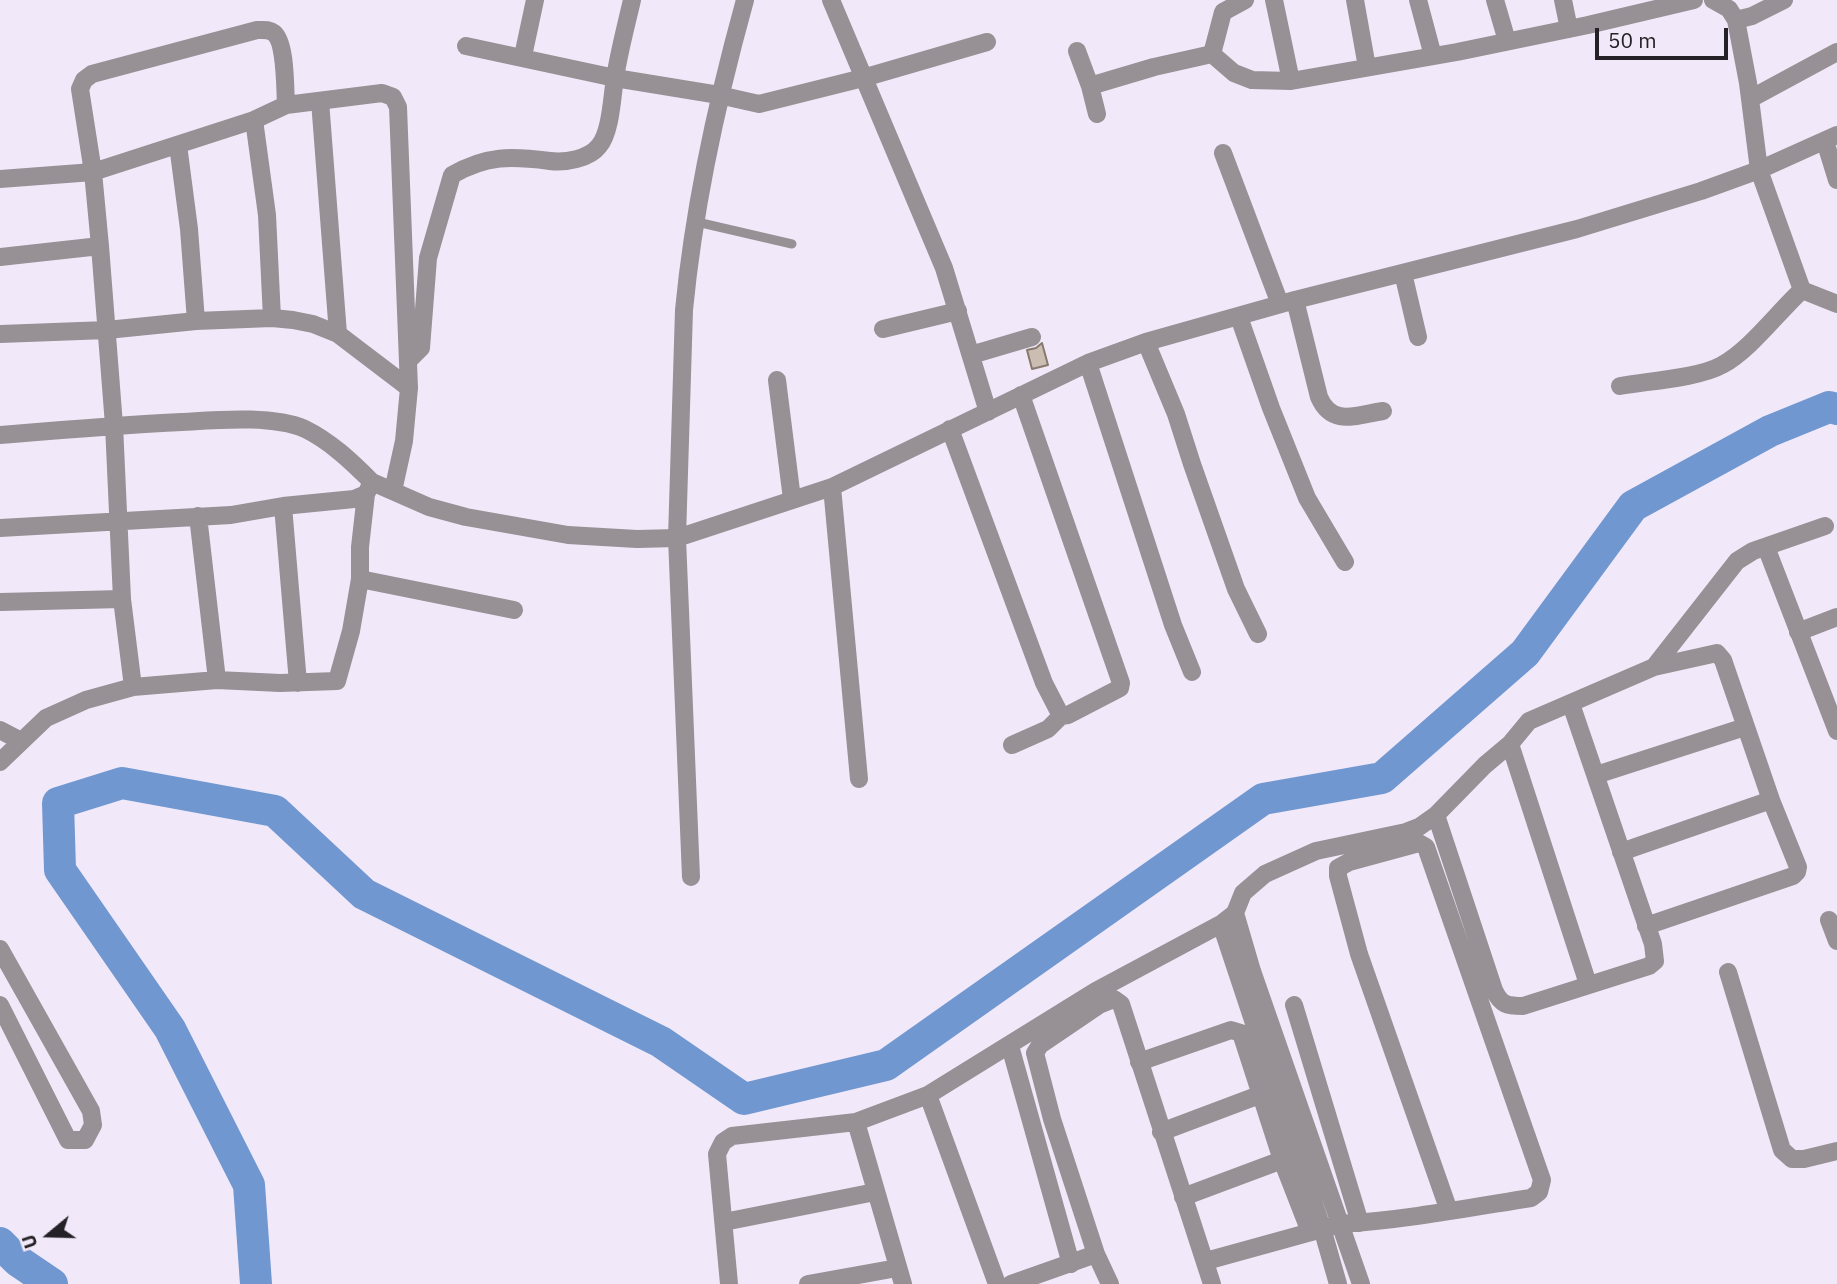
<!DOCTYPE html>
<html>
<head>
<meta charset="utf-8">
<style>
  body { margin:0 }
  #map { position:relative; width:1837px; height:1284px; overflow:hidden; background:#f1e9f9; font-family:"IBM Plex Sans",sans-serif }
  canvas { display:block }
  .north { position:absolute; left:14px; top:1200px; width:70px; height:70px; -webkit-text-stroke:5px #f1e9f9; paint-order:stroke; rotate:251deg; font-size:19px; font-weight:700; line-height:28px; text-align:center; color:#242127 }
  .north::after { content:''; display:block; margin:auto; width:24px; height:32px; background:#242127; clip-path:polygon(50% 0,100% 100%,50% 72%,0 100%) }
  .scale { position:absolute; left:1595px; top:28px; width:133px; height:32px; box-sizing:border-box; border:4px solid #242127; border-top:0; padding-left:9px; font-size:21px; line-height:24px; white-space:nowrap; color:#242127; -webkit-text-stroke:5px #f1e9f9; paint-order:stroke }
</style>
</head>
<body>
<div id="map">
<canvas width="1837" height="1284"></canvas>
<div class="north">U</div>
<div class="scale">50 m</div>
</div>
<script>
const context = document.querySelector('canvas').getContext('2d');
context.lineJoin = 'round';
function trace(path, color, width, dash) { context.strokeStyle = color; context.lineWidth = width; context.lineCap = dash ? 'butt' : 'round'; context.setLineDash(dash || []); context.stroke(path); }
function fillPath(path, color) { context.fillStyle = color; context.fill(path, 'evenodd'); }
const river = new Path2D(`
  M0,1243l18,18 34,23
  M256,1284l-7,-99 -79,-156 -110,-159 -2,-67 64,-20 153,28 89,83 297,148 83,57 142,-34 377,-266 119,-21 143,-125 108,-147 137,-75 59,-24 8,2`);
const building = new Path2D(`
  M1042,343l6,22 -16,4 -5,-19 9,-2z`);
const lane = new Path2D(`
  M697,222l95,22`);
const street = new Path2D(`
  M831,0l113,268 44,144
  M1245,0l-22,12 -11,42 22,19 18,7 39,1 166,-29 131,-27 106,-25
  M1274,0l17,81
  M1355,0l12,67
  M1418,0l15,56
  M1495,0l12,41
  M1563,0l6,29
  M1713,0l16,9 7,11 16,-4 32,-16
  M466,46l149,32 104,17 40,9 104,-26 124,-36
  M1077,51l13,35 7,28
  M523,56l12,-56
  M1090,86l64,-19 58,-13
  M1750,99l87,-47
  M320,101l18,233
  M254,120l13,95 5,103
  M1825,141l12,39
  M178,145l11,84 7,92
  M1223,153l57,151
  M0,179l93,-7 161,-52 32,-15 96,-12 11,4 5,10 11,281 -5,53 -11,50
  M0,257l100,-11
  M1403,273l15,64
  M1802,290l35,14
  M1295,300l24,97c13,30 37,18 64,14
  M1239,317l32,91 36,90 38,64
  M883,329l75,-18
  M0,334l107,-4 89,-9 76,-3 21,2 20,4 25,10 71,54
  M1146,342l30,72 16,50 44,125 22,45
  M971,355l61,-18
  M408,361l13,-13 7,-90 24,-83c35,-20 59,-19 98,-14 15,2 39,-2 49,-15 12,-14 13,-50 16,-68 4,-26 11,-52 17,-78
  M1088,363l85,262 19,47
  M777,380l15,119
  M1620,386c28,-5 79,-8 102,-21 27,-14 56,-53 80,-75l-43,-120 -11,-87 -12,-63
  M1021,395l100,288 -1,5 -52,27 -7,1
  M950,429l94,254 17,33 -13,13 -36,16
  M0,435c61,-5 121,-10 182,-13 35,-2 91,-7 123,7 25,12 47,33 67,53
  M832,487l27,292
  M366,494l-6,53v32l154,31
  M283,506l15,177
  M198,516l19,164
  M0,528l231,-13 52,-9 71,-7 12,-5 6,-12 57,25 37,10 102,18 69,4 40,-1 155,-51 256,-124 58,-21 149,-42 282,-71 124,-38 58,-21 78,-35
  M1766,547l71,184
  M0,602l122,-3
  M1798,632l39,-15
  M1654,667l83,-106 16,-10 72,-25
  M133,687l-11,-88 -8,-174 -14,-179 -7,-74 -13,-83 4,-9 8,-6 165,-44c6,0 12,-1 17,3 12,10 11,56 12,72
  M0,730l21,11
  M1510,744l78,240
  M0,762l46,-44 40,-18 47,-13 84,-7 63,3 57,-2 14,-50 9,-52
  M1596,775l149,-48
  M1436,815l58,175c7,15 13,16 29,16l126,-40 6,-5 -2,-17 -82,-240
  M1621,852l150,-52
  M691,877l-14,-339 7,-228c10,-105 33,-209 61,-310
  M1235,913l17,58 109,313
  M1829,920l8,21
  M1221,924l101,304 16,56
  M0,949l91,162 2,14 -8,15h-17l-68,-135
  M1728,972l54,178 10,9h12l33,-8
  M1294,1005l66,218
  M1010,1046l61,218
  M1139,1062l92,-32 10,3 41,127 28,72
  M928,1095l69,189
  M856,1122l47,162
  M1161,1132l101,-38
  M1183,1197l99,-37
  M724,1222l151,-30
  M1206,1261l134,-37c64,-4 128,-16 191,-26l8,-6 3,-12 -116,-333 -7,-4 -70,19 -11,6v8l21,78 90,257
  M729,1284l-12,-130 6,-12 9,-6 124,-14 72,-27 168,-104 125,-67 14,-11 8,-20 22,-19 51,-23 90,-19 13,-5 17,-12 49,-50 25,-21 19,-23 125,-54 63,-14 6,7 48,140 27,67 -1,5 -4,4 -147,50
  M808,1284l89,-16
  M1011,1284l85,-30
  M1110,1284l-14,-30 -44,-135 -17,-66 5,-8 59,-40 15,-6 7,5 91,280`);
trace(river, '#7097d0', 32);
fillPath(building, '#ccbdb2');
trace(building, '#87796e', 2);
trace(lane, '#979095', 9);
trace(street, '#979095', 18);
</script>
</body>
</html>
